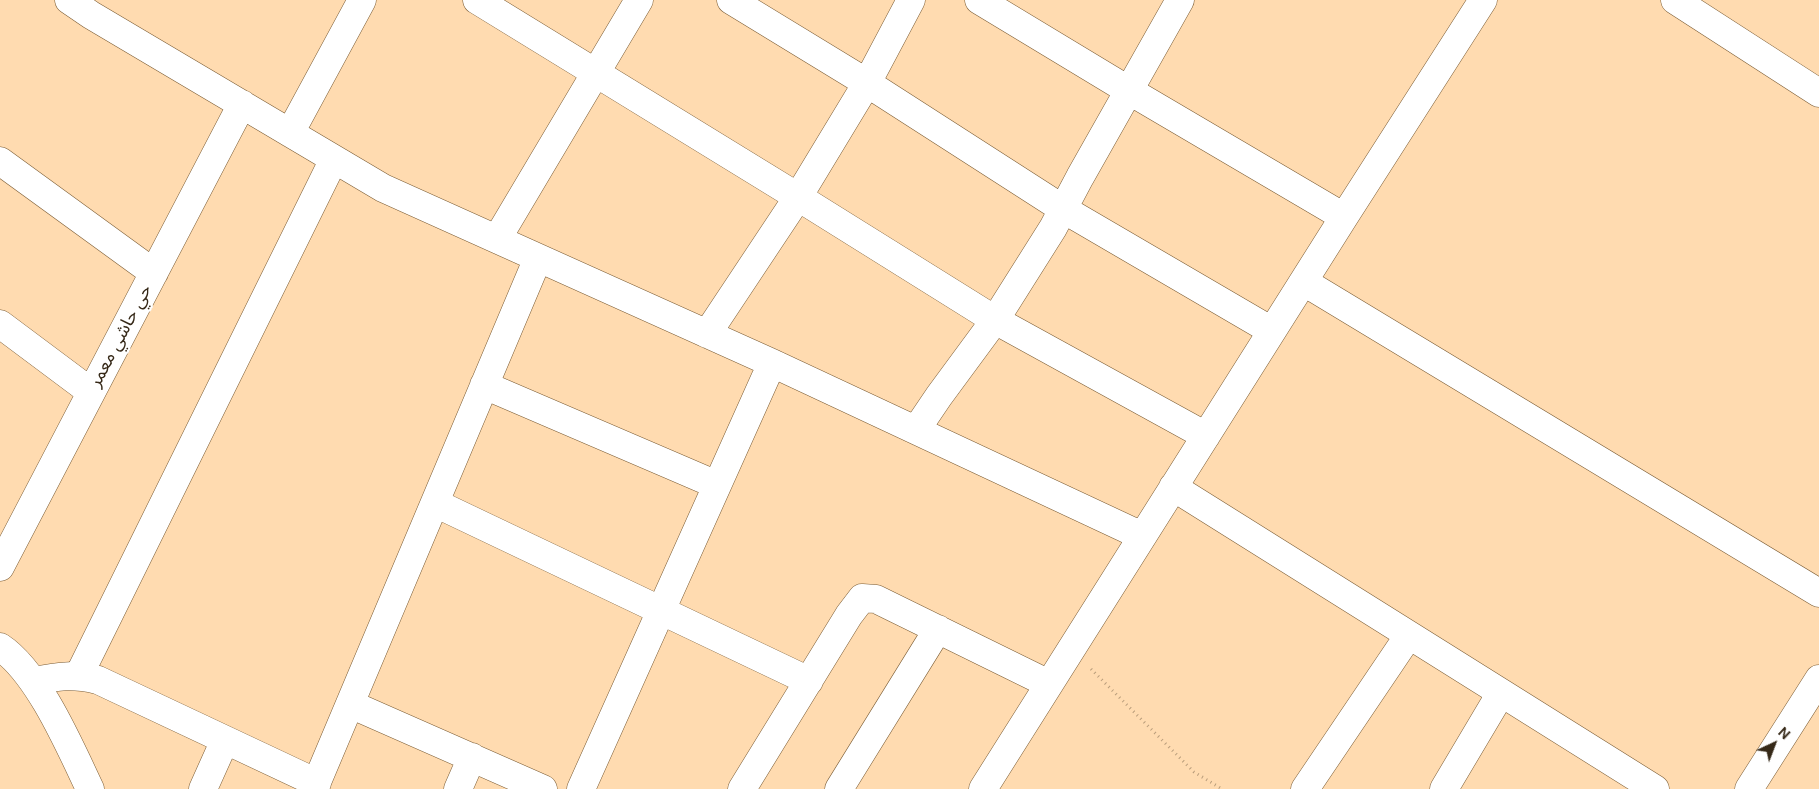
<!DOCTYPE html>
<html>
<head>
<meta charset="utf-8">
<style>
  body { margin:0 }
  #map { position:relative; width:1819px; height:789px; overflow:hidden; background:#ffdbb0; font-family:"DM Sans",sans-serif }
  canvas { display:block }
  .north { position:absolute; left:1749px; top:719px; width:50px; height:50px; -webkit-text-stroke:4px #fff; paint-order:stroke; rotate:43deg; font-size:14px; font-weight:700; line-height:20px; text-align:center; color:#362918 }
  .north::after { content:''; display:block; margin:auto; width:18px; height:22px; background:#362918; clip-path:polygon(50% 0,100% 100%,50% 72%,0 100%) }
</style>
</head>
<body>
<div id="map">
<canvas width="1819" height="789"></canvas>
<div class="north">N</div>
</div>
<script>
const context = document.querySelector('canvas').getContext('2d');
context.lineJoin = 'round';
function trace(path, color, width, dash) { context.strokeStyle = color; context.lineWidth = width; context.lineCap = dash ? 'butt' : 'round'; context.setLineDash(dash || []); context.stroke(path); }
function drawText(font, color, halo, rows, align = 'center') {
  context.font = font + ' "DM Sans","Noto Sans Arabic",sans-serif'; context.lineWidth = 4.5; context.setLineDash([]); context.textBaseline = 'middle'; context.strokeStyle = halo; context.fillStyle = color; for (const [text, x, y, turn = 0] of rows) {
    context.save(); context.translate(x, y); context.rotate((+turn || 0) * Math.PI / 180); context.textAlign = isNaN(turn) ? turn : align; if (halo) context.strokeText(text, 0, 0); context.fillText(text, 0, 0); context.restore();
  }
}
const path = new Path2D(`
  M1091,669l103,103 28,17`);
const minor = new Path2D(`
  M69,0l22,15 292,173 389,175 370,173
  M477,0l321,197 197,123 211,116
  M731,0l136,83 196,126 209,122
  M979,0l149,90 216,127
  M1675,0l144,93
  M290,133l72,-133
  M0,161l154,112
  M497,239l142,-239
  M1304,282l515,311
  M0,324l91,68
  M707,334l91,-137 69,-114 44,-83
  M484,385l233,100
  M916,430l23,-34 56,-76 58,-92 27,-51 100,-177
  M1173,487l482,302
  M435,503l374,178
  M0,567l242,-463
  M0,647c38,25 70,100 90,142
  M79,675l255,-516
  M33,681c26,-5 39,-7 65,-1l219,103
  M350,704l193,85
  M203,789l22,-49
  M314,789l224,-531
  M458,789l14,-32
  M581,789l191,-426
  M742,789l107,-174 13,-17 14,1 173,85
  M839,789l99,-160
  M983,789l361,-572 139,-217
  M1305,789l104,-154
  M1444,789l57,-96
  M1749,789l70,-110`);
const streetNames = [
  ["حي حاشي معمر",121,336,-62]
];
trace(minor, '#7b5c34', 29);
trace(path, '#b99d7b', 3, [1, 4]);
trace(minor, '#fff', 28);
drawText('18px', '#362918', '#fff', streetNames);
</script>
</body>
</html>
